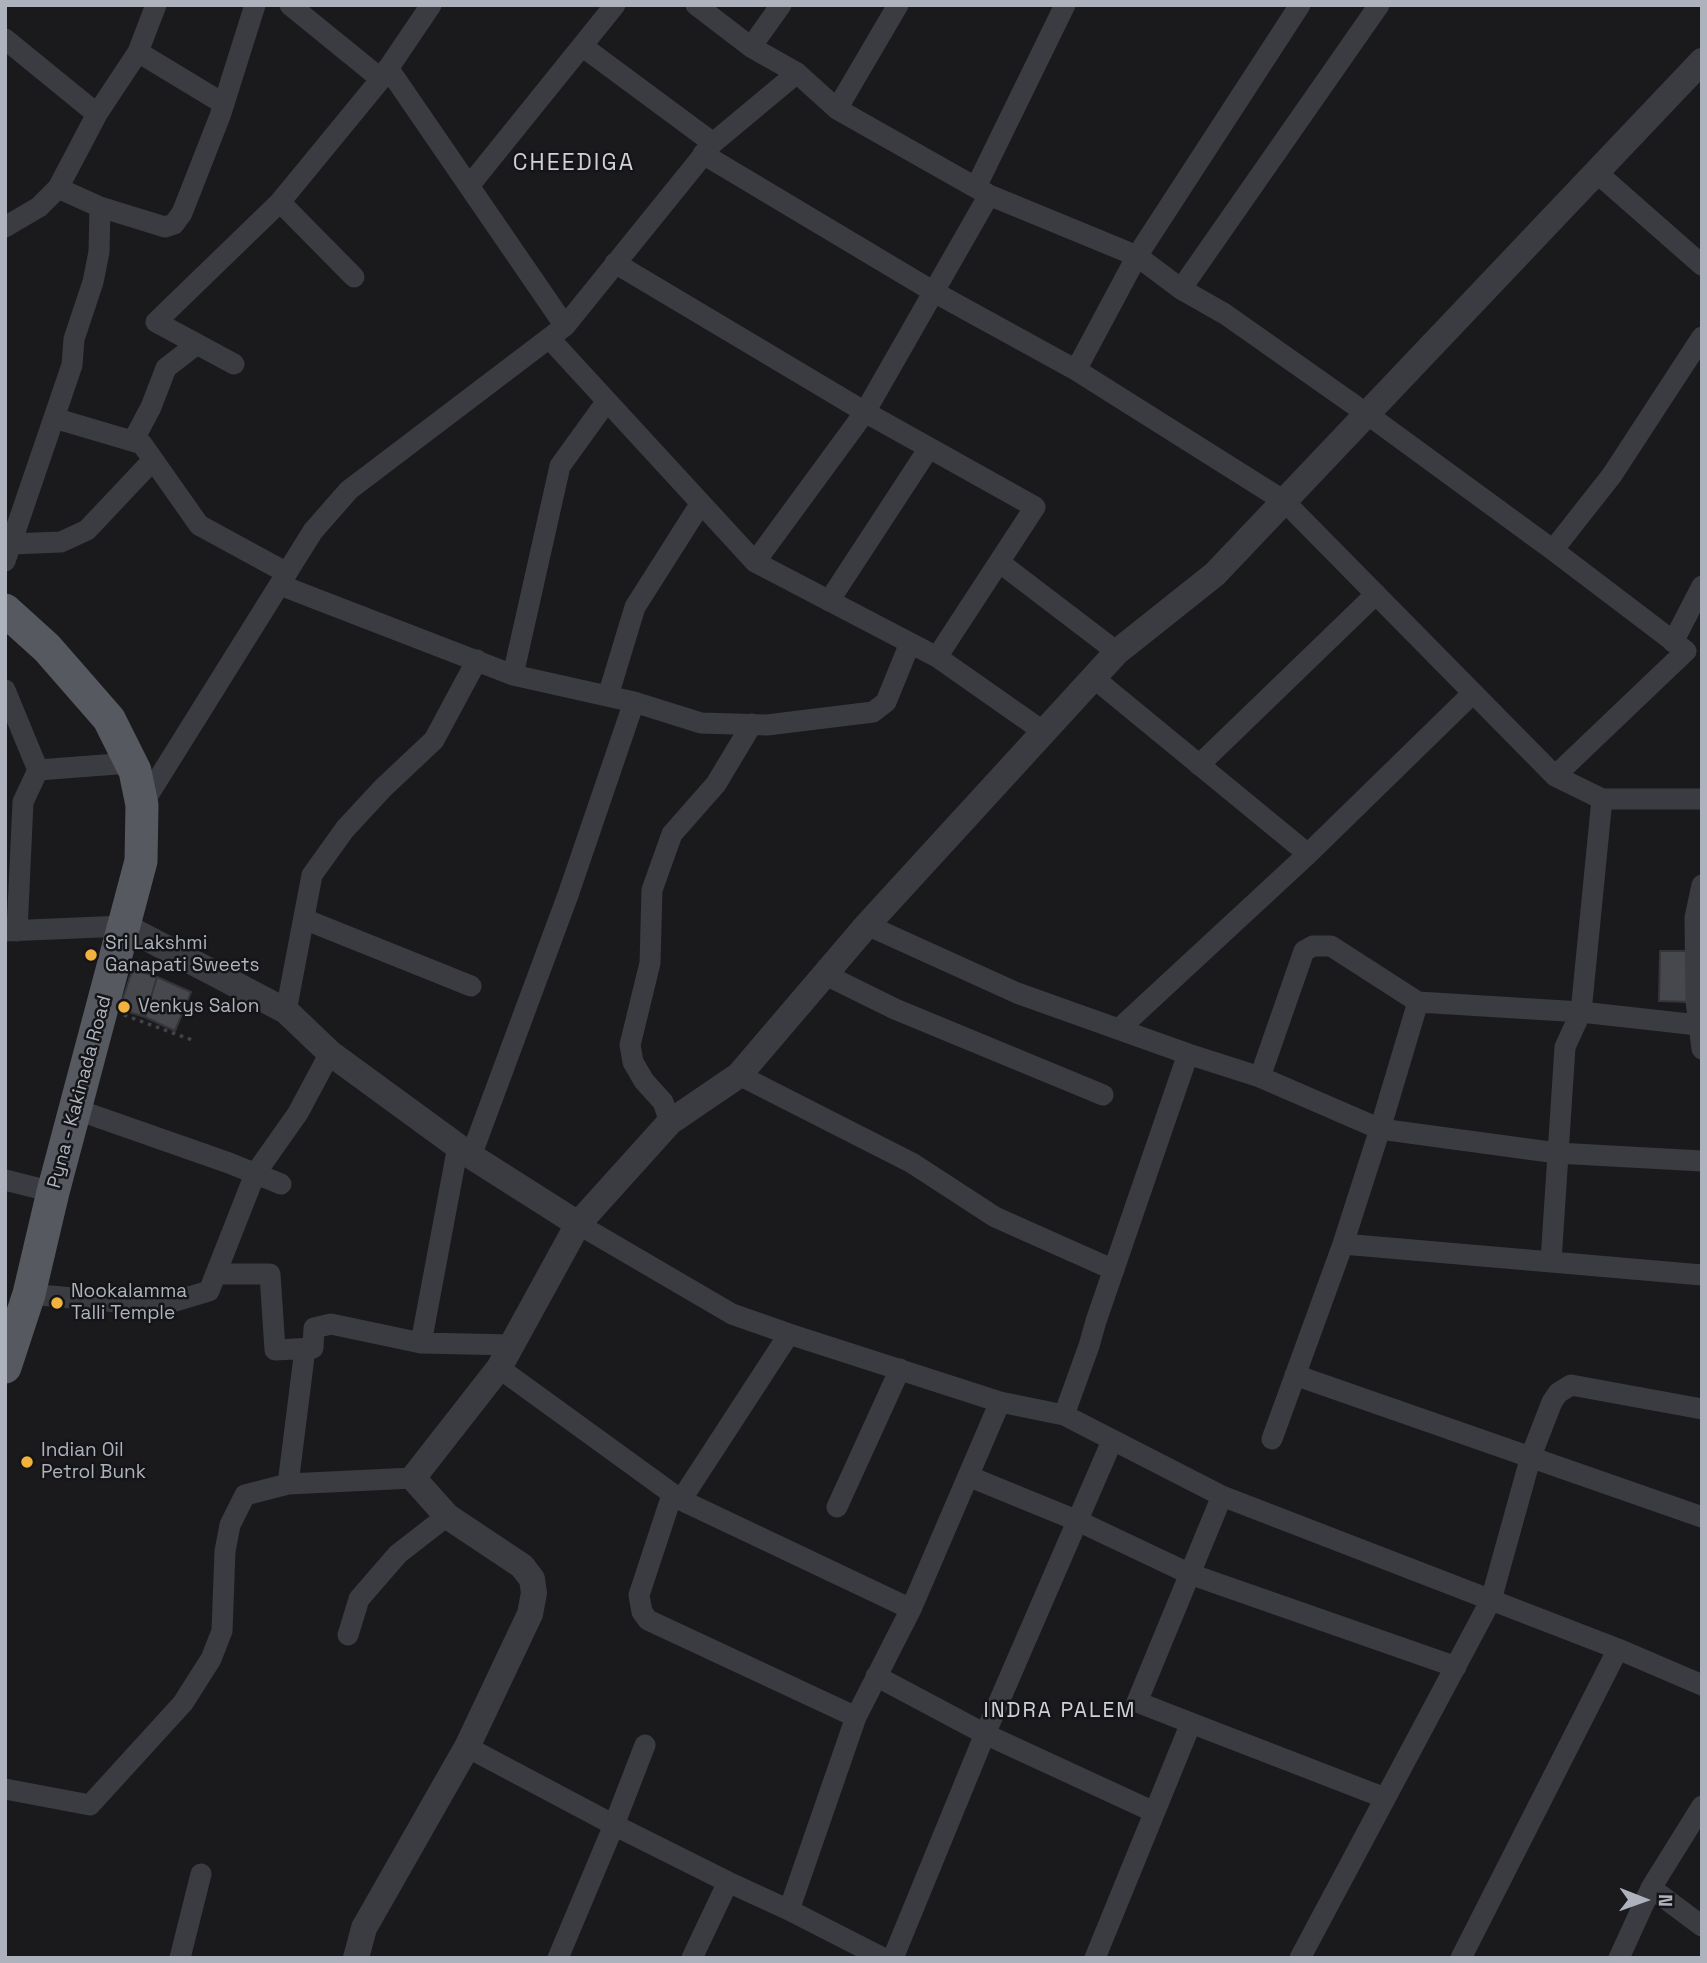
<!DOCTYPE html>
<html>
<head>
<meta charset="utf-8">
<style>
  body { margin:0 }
  #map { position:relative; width:1707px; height:1963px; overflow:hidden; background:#1a1a1d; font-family:"Space Grotesk",sans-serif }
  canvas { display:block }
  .frame { position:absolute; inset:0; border:7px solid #adb2bc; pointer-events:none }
  .north { position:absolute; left:1609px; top:1865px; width:70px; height:70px; -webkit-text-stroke:5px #151518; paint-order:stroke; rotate:91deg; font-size:19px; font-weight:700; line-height:28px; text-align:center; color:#adb2bc }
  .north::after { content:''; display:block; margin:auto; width:24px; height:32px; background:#adb2bc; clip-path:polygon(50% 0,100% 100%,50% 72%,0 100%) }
</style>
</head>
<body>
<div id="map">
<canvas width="1707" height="1963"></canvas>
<div class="frame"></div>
<div class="north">N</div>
</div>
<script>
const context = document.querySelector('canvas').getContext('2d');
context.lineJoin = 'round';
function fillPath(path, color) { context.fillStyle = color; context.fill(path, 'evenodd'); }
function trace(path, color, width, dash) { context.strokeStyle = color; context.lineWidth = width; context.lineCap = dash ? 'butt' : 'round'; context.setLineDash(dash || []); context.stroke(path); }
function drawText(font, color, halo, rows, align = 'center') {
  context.font = font + ' "Space Grotesk",sans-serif'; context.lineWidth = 5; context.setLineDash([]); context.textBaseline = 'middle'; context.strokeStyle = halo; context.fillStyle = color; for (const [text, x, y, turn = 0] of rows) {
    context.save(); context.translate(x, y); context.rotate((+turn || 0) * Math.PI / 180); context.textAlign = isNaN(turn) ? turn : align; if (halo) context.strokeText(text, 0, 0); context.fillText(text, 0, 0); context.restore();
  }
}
const building = new Path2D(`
  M1660,951h28l-1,51 -28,-1z
  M133,968l24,9 -12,40 -26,-8z
  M157,977l34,15 -16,39 -30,-14z`);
const path = new Path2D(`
  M124,1015l68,25`);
const minor = new Path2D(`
  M290,5l91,74 50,-74
  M696,5l55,42 46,26 40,36 152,86 148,61 44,33 44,25 142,100 186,136 133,101 -131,125
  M5,39l92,75
  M582,46l131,97
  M751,47l30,-42
  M138,52l86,52
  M388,68l177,258 148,-183 84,-70
  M837,109l61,-104
  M703,154l231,138 142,78 208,131 271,275 47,23
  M1596,172l106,93
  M469,186l146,-181
  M976,187l89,-182
  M58,188l42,19 65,20 9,-3 8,-11 38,-97 35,-111
  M280,202l74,75
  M5,227l34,-20 19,-19 39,-74 41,-62 18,-47
  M615,263l250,149 124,-217
  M1181,289l198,-284
  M549,338l206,224
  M234,364l-78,-42 124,-120 101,-123
  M1076,370l61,-114 163,-251
  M54,418l88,26 57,81 88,48
  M133,441l18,-34 15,-39 31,-24
  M11,544l50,-2 26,-12 66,-70
  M1553,550l59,-75 90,-138
  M5,561l67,-196 2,-26 19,-57 6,-30 1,-45
  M999,562l118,90
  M280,585l233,90 121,27 -66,193 -97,261
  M829,601l100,-153
  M1673,642l29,-56
  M937,657l98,-150 -170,-95 -110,150 182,95 107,75
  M513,675l47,-209 47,-65
  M1095,679l213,175
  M5,690l33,80
  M608,696l27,-89 66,-104
  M634,702l67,21 66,2 106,-13 13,-10 24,-59
  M1199,765l177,-171
  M142,805l171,-274 36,-41 216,-164
  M1702,885l-7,33 1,83 6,48
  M304,919l167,67
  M867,925l150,68 171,61 -92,267 -7,25 -25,69
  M5,931l119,-5
  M17,931l6,-129 15,-32 92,-7
  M824,974l71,35 208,86
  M286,1011l26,-136 33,-46 38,-41 51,-48 43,-80
  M1698,1025l-117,-13 -163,-10 -38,127 177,24 145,8
  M1119,1029l189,-175 165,-161
  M1188,1054l72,23 120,52 -37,115 -71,195
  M739,1075l173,88 83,54 119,53
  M1260,1077l44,-126 9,-5h18l87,56
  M75,1109l154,54 52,21
  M670,1122l-7,-20 -19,-21 -11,-19 -3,-17 20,-82 2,-73 20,-56 44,-50 36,-60
  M5,1180l48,12
  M578,1224l154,90 57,20 211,68 64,13 158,81 396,153 84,36
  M1343,1244l359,31
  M1551,1261l14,-214 16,-35 21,-213h100
  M216,1274h54l5,76 38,-2 1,-20 17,-4 90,19 91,2
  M29,1294l130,12 50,-15 46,-117 43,-61 32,-60
  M421,1343l37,-197
  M499,1368l182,132 230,109
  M1295,1375l407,142
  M968,1476l110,45 112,53 266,93
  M288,1484l17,-135
  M672,1495l-33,100 3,17 6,8 208,97
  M681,1500l108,-166
  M837,1507l63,-138
  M348,1635l11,-36 39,-45 49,-38
  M876,1676l109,58 169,78
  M1191,1723l194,75
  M645,1745l-31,80 114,57
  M467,1747l147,78 -56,133
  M5,1789l85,16 93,-102 28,-44 11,-28 3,-80 5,-26 15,-30 43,-11 125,-6
  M1651,1888l51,38
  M180,1958l21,-84
  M692,1958l36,-76 61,28
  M883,1958l-94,-48 67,-193 55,-108 89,-207
  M893,1958l92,-224 127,-293
  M1095,1958l96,-235 -54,-21 85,-206
  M1300,1958l191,-358 40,-144 21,-54 6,-9 13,-8 131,24
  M1461,1958l157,-309
  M1619,1958l32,-70 51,-82`);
const tertiary = new Path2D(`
  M124,926l162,85 44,42 141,103 107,68 -79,144 -86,110 34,38 75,50 10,13 2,14 -4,21 -63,133 -103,181 -8,30
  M578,1224l92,-102 69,-47 128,-150 250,-273 98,-78 487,-513`);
const primary = new Path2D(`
  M5,610l42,38 62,71 26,52 7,34 -1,56 -88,331 -24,102 -24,73`);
const markers = [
  [91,955,7,"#f1b33e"],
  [124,1007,7,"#f1b33e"],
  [57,1303,7,"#f1b33e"],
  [27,1462,7,"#f1b33e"]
];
const poiNames = [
  ["Sri Lakshmi",105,944],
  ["Ganapati Sweets",105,966],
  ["Venkys Salon",138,1007],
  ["Nookalamma",71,1292],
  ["Talli Temple",71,1314],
  ["Indian Oil",41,1451],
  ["Petrol Bunk",41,1473]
];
const streetNames = [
  ["Pyna - Kakinada Road",80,1092,-75]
];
const neighbourhoodNames = [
  ["INDRA PALEM",1060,1711]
];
const quarterNames = [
  ["CHEEDIGA",574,164]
];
fillPath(building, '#47484d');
trace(building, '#343439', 2);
trace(path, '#414349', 3.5, [3.5, 5]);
trace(minor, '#3b3c42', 21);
trace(tertiary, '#3b3c42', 26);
trace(primary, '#575961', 33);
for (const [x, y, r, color] of markers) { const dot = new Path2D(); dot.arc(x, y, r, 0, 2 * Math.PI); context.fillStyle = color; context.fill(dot); trace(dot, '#151518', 2.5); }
drawText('19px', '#adb2bc', '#151518', poiNames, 'left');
drawText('19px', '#adb2bc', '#151518', streetNames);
context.letterSpacing = '2px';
drawText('21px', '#ced1d8', '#151518', neighbourhoodNames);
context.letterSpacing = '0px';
context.letterSpacing = '2px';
drawText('23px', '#ced1d8', '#151518', quarterNames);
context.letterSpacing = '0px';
</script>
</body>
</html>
